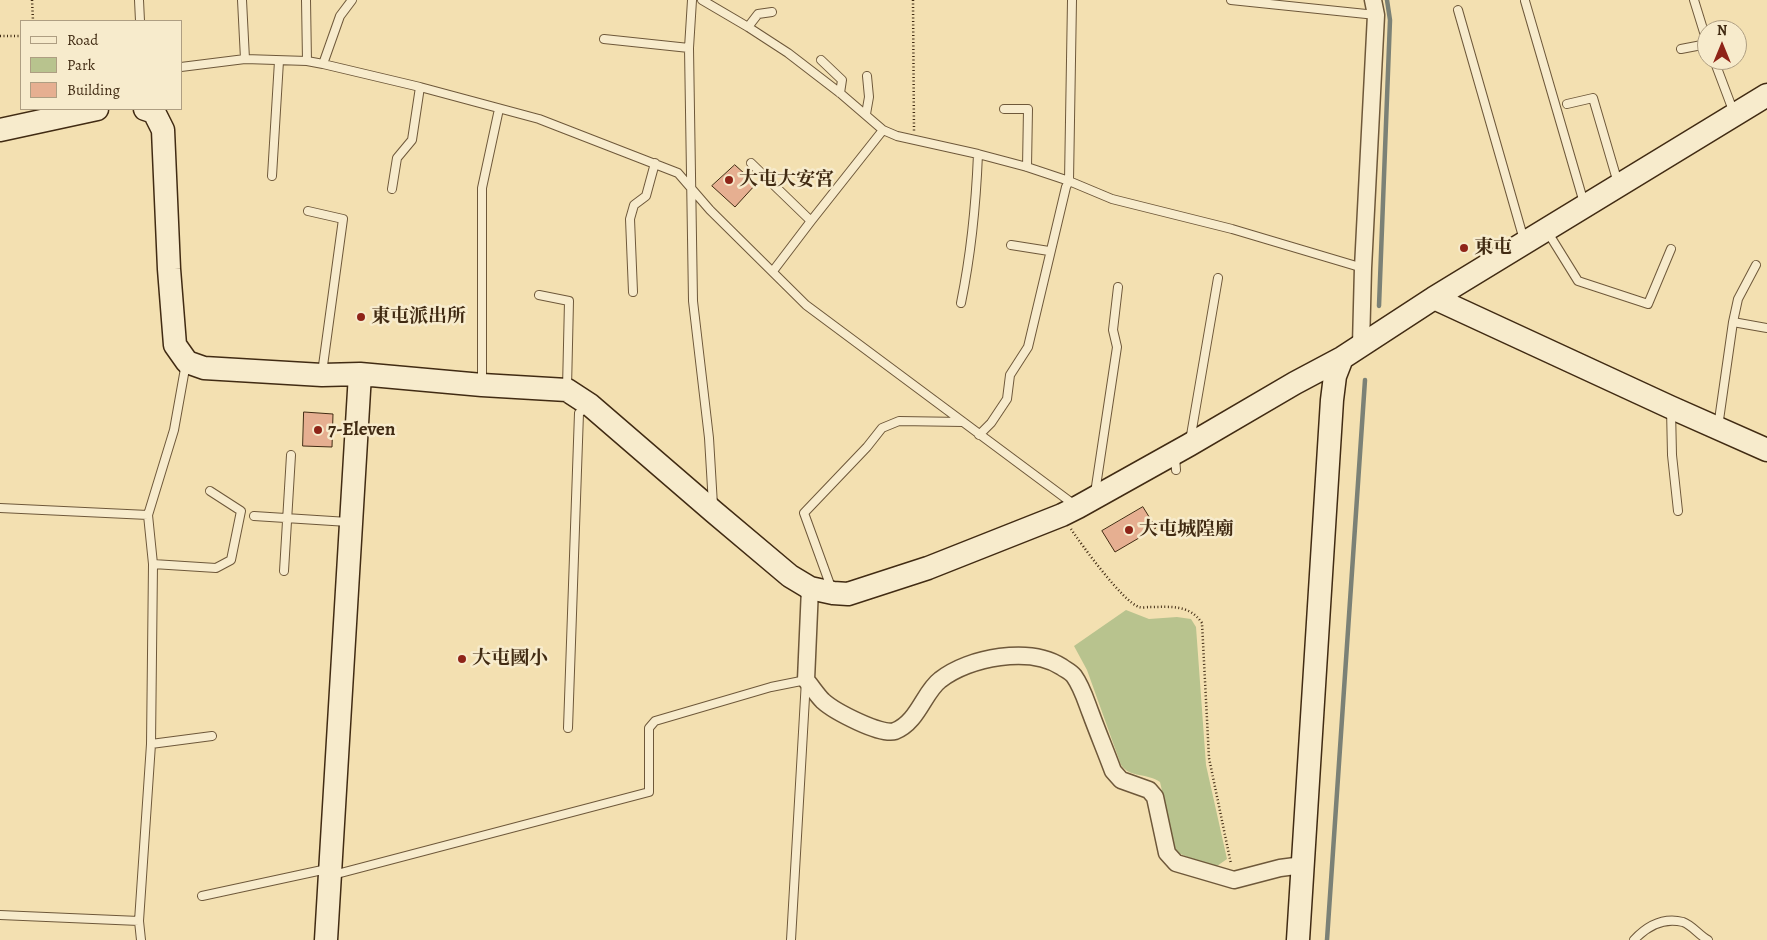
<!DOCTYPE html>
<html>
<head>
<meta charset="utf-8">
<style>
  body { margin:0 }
  #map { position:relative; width:1767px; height:940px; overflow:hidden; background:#f3e0b1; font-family:Alegreya,serif }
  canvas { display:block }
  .legend { position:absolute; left:20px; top:20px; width:162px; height:90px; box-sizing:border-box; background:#f7ebcc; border:1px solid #ae9e82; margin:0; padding:6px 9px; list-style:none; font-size:15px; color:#412b13 }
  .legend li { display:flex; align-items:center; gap:10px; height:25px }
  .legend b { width:25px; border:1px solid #ae9e82 }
  .north { position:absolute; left:1697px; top:20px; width:50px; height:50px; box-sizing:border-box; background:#f7ebcc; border:1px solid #ae9e82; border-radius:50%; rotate:0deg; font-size:14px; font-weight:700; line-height:20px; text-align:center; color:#412b13 }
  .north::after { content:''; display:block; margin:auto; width:18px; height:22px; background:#8f2418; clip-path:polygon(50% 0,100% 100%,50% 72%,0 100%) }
</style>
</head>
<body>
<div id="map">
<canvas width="1767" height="940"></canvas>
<ul class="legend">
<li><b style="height:6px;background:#f7ebcc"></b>Road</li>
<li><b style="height:14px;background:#b8c38e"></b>Park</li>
<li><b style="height:14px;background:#e6af91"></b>Building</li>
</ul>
<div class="north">N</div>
</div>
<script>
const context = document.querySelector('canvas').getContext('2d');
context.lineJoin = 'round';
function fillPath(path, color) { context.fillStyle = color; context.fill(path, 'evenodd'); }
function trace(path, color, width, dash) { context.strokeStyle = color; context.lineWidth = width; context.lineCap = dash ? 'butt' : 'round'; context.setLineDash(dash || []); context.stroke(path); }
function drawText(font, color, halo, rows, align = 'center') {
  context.font = font + ' Alegreya,"Noto Serif TC",serif'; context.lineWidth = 5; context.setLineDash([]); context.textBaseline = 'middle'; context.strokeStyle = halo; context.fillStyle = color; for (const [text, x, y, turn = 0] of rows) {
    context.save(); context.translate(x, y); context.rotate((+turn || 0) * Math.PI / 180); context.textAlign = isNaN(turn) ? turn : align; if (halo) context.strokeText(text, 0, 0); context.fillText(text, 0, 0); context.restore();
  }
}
const green = new Path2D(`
  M1126,610l23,9 28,-2 14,2 5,8 10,138 21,94 -10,7 -12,-1 -29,-13 -16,-70c-12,-9 -30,-4 -39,-17l-34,-95 -13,-24z`);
const stream = new Path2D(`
  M1379,306l11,-286 -3,-20
  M1327,940l38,-560`);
const building = new Path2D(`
  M735,165l21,19 -21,23 -23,-21z
  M304,412l29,2 -1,33 -29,-1z
  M1143,507l13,21 -41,24 -13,-21z`);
const path = new Path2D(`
  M32,0l1,21
  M913,0l1,131
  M0,36h21
  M1071,529c10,15 52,73 68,78 3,1 8,0 11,0 21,0 39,-3 52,16l7,135 22,106`);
const lane = new Path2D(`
  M139,0l1,21
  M242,0l3,59
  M306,0l1,61
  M692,0l-3,48 4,253 16,137 4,67
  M702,0l46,27 40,26 52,40 43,37 14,6 81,18 49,13 42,14 43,18 120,30 131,39
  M1231,0l145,15
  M1694,0l13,42
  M1525,1l59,202
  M1458,10l66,230
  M748,27l10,-13 14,-2
  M604,39l85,9
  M1681,49l26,-5
  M821,60l21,20 -2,13
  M1714,60l20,53
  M323,64l17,-48 12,-16
  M181,67l64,-8 62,2 16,3 97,23 119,32 139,54 32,37 96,95 270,201
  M1567,104l26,-6 25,85
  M1004,109h24l-1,58
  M866,114l3,-17 -2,-21
  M751,163l60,58
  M272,176l7,-115
  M392,189l5,-31 15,-18 8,-53
  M308,211l35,8 -21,154
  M1547,231l31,50 70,23 23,-55
  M1011,245l38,6
  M773,271l38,-50 72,-91
  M633,292l-3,-73 4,-14 12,-9 9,-33
  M539,295l30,6 -2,87
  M961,303c10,-49 15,-99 17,-149
  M1733,322l34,6
  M482,383v-195l17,-79
  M1671,409l1,46 6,56
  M1718,427l15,-105 5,-23 18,-34
  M979,435l12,-12 16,-24 3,-24 18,-28 38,-160 3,-6 3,-181
  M1190,441l28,-163
  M1175,457l1,13
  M1095,493l22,-146 -4,-17 5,-43
  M0,508l148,7 26,-85 12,-67
  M254,516l94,6
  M153,564l63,4 15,-8 10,-49 -31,-20
  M284,571l7,-116
  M832,590l-28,-77 63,-66 15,-19 17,-7 64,1
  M568,728l11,-315 9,-6
  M151,744l61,-8
  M333,875l316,-83v-64l6,-7 116,-34 35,-7 -15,260
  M202,896l125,-27
  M0,915l139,6
  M141,940l-2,-19 12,-177 2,-180 -5,-49
  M1634,940c13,-14 29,-23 49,-18 9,3 17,14 25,18`);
const street = new Path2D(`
  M1361,345l2,-77 13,-253 -3,-15
  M810,588l-4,92c6,7 11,15 17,21 11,10 58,35 72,30 23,-9 29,-39 45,-51 29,-23 90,-34 122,-13 4,3 9,5 12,9 8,11 12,25 17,38 7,19 15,38 22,57l8,9 28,10 6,7 12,56 9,10 58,17 46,-12 23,-3`);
const secondary = new Path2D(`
  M145,109l9,3 9,18 6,139 6,76 12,17 17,6 118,7 38,-1 122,11 85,5 23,15 124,107 76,64 20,12 23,5 15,1 80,-26 134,-53 16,-8 111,-62 106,-62 47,-25 92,-60 333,-203
  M0,130l97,-21
  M1434,298l236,109 97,43
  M326,940l34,-566
  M1298,940l34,-540 3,-24 7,-18`);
const markers = [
  [729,180,5,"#8f2418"],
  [1464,248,5,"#8f2418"],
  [361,317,5,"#8f2418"],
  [318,430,5,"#8f2418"],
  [1129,530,5,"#8f2418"],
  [462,659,5,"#8f2418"]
];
const poiNames = [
  ["大屯大安宮",739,180],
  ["東屯",1474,248],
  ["東屯派出所",371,317],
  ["7-Eleven",328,430],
  ["大屯城隍廟",1139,530],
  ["大屯國小",472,659]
];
fillPath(green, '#b8c38e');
trace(stream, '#7b8176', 4.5);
fillPath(building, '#e6af91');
trace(building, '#412b13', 1);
trace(lane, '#6e583a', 10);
trace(street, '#6e583a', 19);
trace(secondary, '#412b13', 25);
trace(path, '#412b13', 2.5, [1, 2.5]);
trace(lane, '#f7ebcc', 8);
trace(street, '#f7ebcc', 16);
trace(secondary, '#f7ebcc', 22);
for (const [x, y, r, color] of markers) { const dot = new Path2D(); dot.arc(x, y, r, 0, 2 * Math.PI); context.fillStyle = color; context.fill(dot); trace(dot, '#f7ebcc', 2); }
drawText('bold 19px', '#412b13', '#f7ebcc', poiNames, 'left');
</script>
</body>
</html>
